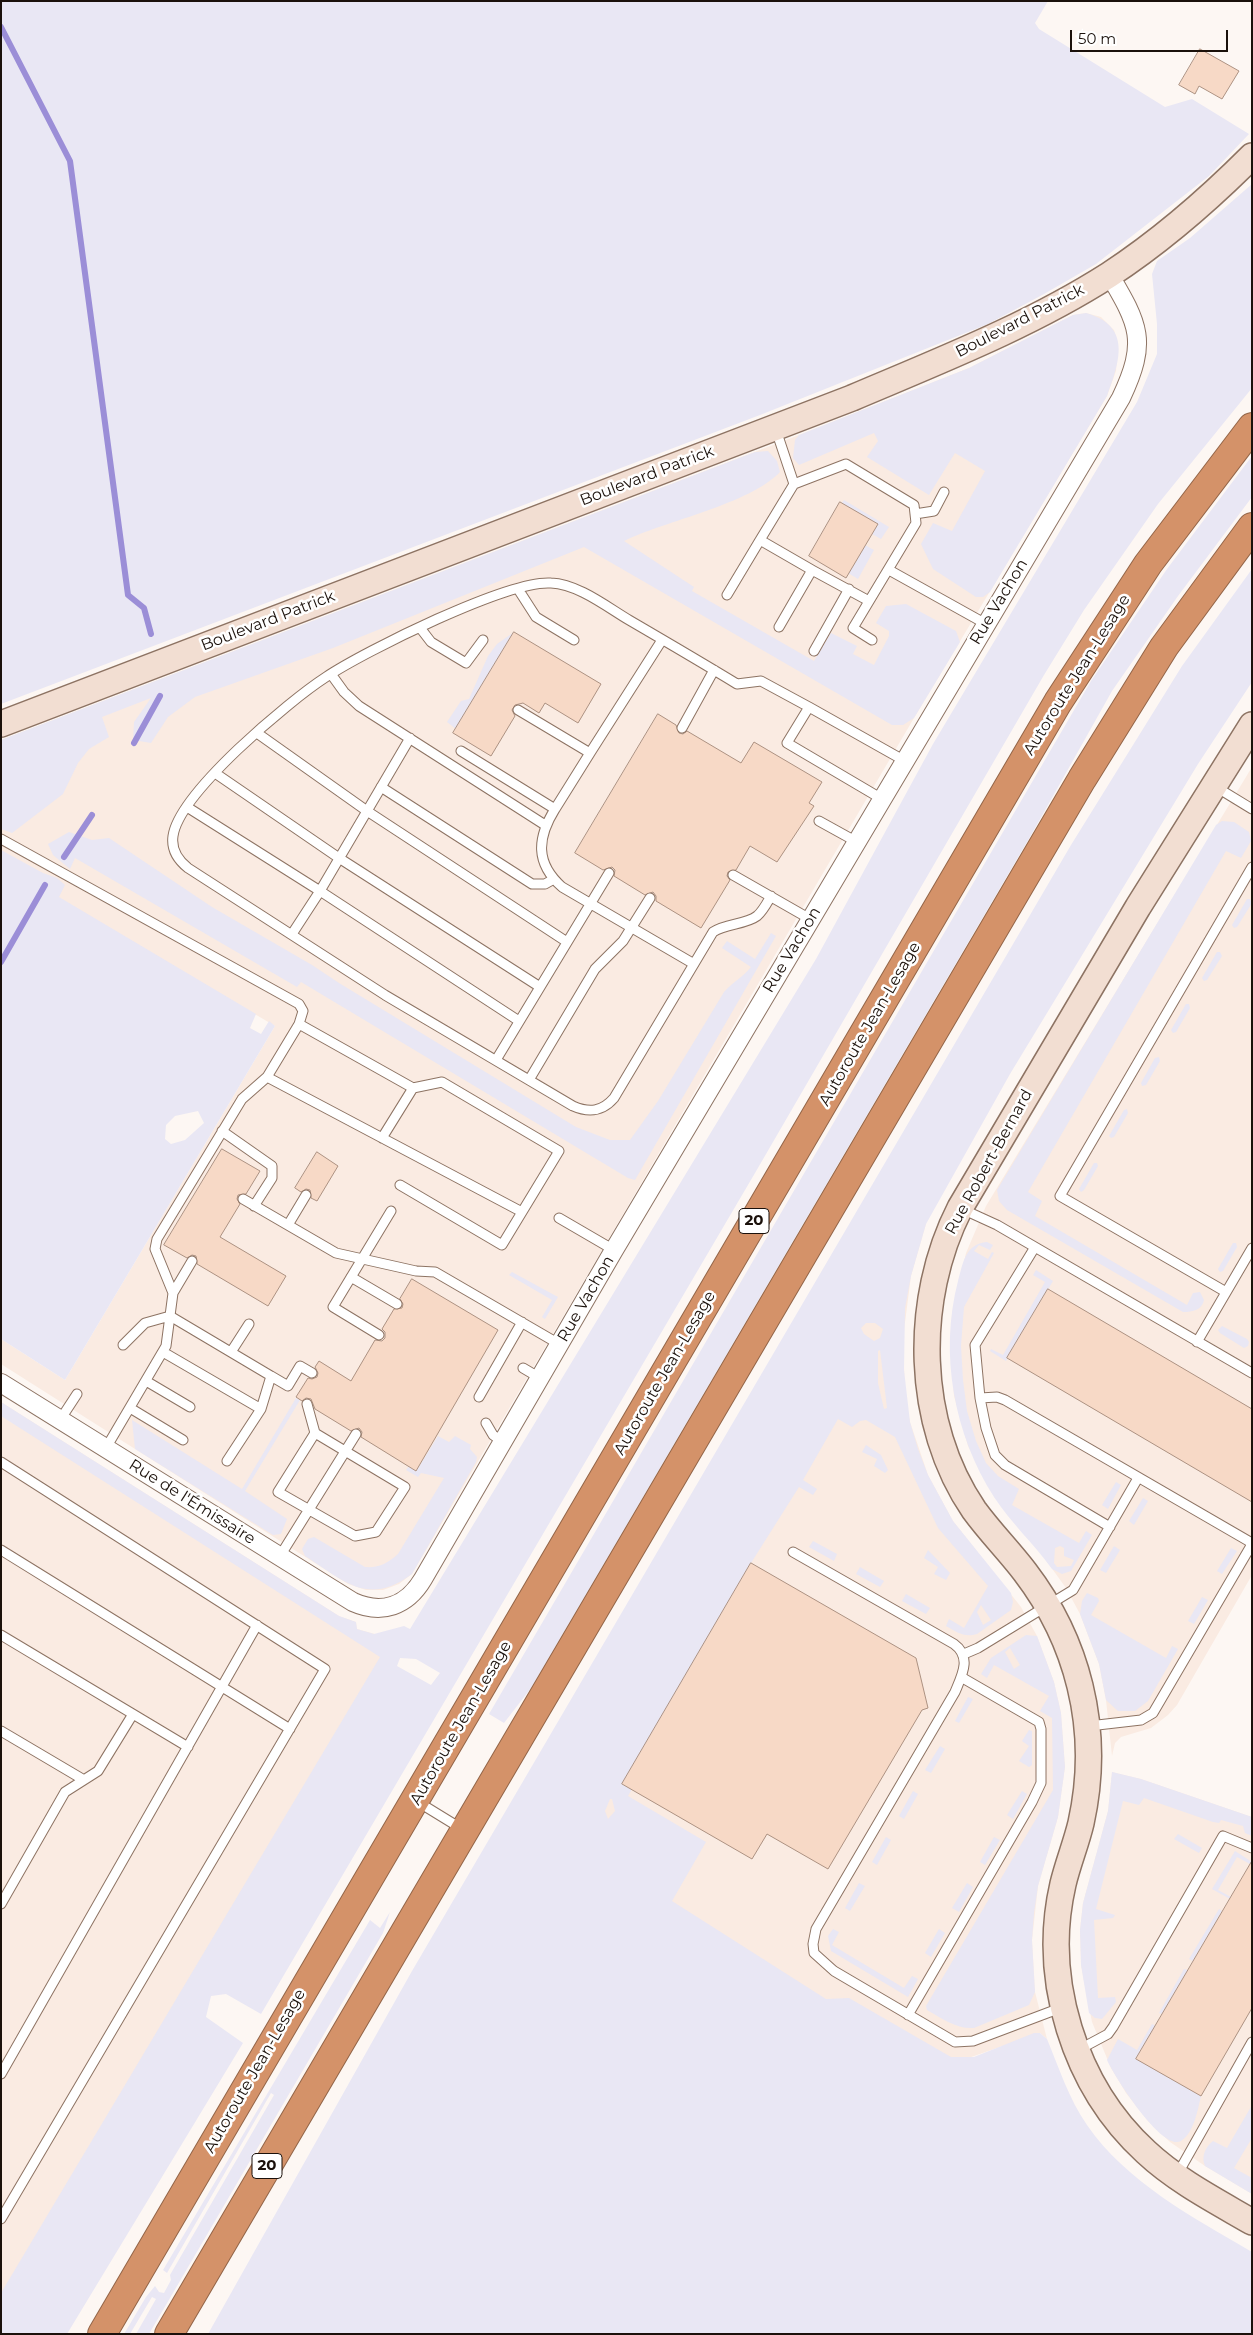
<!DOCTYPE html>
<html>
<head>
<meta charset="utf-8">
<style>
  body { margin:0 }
  #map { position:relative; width:1253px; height:2335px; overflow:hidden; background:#fdf7f3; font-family:Montserrat,sans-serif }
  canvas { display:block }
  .frame { position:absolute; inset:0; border:2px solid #1b110b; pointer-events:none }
  .scale { position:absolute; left:1070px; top:30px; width:158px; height:22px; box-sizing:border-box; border:2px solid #1b110b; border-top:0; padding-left:6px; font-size:15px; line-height:18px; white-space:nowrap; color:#1b110b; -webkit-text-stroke:4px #fff; paint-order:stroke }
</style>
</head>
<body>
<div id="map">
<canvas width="1253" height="2335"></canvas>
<div class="frame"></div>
<div class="scale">50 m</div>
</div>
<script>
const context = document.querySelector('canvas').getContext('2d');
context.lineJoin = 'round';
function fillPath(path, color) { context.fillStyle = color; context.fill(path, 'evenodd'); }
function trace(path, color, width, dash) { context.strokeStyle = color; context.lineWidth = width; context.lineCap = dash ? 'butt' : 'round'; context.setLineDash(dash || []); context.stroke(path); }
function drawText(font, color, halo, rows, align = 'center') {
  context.font = font + ' Montserrat,sans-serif'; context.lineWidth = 5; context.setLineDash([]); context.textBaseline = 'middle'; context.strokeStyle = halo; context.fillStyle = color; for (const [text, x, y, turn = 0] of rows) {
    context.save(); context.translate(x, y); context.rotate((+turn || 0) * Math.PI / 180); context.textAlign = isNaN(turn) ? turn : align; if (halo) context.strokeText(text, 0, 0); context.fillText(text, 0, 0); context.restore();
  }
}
const built = new Path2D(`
  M1086,313l15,4 13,13 4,14 -2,27 -9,25 -193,322 -502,856 -13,10 -16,6h-17l-18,-6 -347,-220v-25l64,41 210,-354 -274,-162v-124l798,-305 170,-67 104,-53z
  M1252,767v808l-75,130 -9,10 -17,13 -30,9 -6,6 -3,13 -6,-56 -7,-36 -19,-50 -14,-26 -26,-36 -45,-54 -27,-52 -14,-50 -4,-52 2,-30 14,-61 20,-47z
  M920,1219l6,5 -15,52 -8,62 2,57 5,27 18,53 25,46 68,86 16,29 17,46 7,31 4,54 -7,50 -20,69 -6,54 3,52 12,47 -7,-6 -106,37 -106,-63 -268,-172z
  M1,1402l338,214 17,6 1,7 18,5 25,24 -395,676h-4z
  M1112,1772l29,7 111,38v377l-47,-28 -35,-24 -22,-21 -22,-28 -15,-25 -19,-46 -11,-57 -1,-35 3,-27 25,-92z`);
const green = new Path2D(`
  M1,1h1047l-13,22 4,6 126,78 27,-8 57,35 -40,42 -113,88 -52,30 -56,30 -228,91 -759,289z
  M1252,184v204l-94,116 -74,106 -40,65 -289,498 -494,841 -35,-20 -15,2 -5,21 37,26 -176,291h-66v-41l379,-636 -379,-241v-14l338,214 17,6 1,7 17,5 30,-8 6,3 406,-670 117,-215 204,-342 20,-48v-30l-5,-50 5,-13 33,-23zM400,1658l16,1 24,14 -9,12 -34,-19z
  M1086,313c46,13 34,48 21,83l-117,196 -7,5h-7l-43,-28 -12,-25 12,-21 19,8 33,-60 -30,-18 -26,42 -62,-38 11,-16 -4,-8 -75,32 -6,-7 2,-18 4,-5 170,-67 104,-53z
  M768,451l9,10 3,11c-30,32 -115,49 -156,69l70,46 -2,4 122,70 17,-28 26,13 -4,8 21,11 15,-29v-5l-13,-8 10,-17 20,-2 50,27 4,11 -46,76 -11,7h-11l-308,-178 -251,101 -138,49 -27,20 -17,26 -18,-3 1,-18 17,-24 -49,19 7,20 -20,12 -11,14 -15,31 -51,39 -11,-4v-89l754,-288z
  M1252,456v41l-74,99 -66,95 -82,146 -499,851 -27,35 -15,-9 602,-1033 76,-112z
  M844,500l45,27 -8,12 -9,-5 -30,-31z
  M865,545l9,5 -16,29 -10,-6z
  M1252,569v113l-54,82 -188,310 -84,150 -15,52 -6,32 -1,62 6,52 8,27 10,26 25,46 58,72 2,9 -2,8 -34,24c-13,4 -20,-2 -31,-8l3,-7 15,9 24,-42 -50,-58 -43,-91 -29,-17 -6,1 -8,6 -14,-8 -35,61 14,9 -4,6 -14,-8 -48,76 -128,221 9,5 -4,7 78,46 -34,59 154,98 23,-1 102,59h23l60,-24h6l7,6c12,29 22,60 40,86 39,57 107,93 165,127v82h-1044l204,-363 659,-1126 111,-179zM866,1323h9l8,6 -3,9 -6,3 -10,-7 -3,-6zM880,1350l7,58 -3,1 -6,-26v-32zM981,1605l10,15 -8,5 -6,-13zM610,1799h2l3,12 -7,8 -3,-8z
  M514,632l-58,97 -9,-7 14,-21 8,-2 19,-43 9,-12z
  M1222,821l12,1 15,10 2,9 -10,17 -15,-7 -198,341 14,9 -7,15 152,89 6,-12 7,-1 4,8c-2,10 -11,12 -21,12l-176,-102 -8,-9 -2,-11 219,-365z
  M69,832l23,8 17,-2 103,69 100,58 27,18 237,144 34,13h20l28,-39 66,-109c9,-10 19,-15 27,-25l-29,-19 5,-7 28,18 16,-26 5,3 -141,244 -7,-2 -327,-196 -4,5 -222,-129 -5,11 -17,-14 -5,-11z
  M1,850l42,23 14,5 8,7 -6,12 197,117 -6,14 11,6 8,-13 6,5 -210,354 -64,-41zM198,1111l6,12 -19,17 -14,4 -6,-5 1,-14 9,-9z
  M1247,899h3l2,4 -15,24 -3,1 -2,-3z
  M1217,952h3l2,4 -15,24 -3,1 -2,-3z
  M1186,1004h3l1,4 -14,24 -3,1 -2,-3z
  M1159,1057l1,4 -14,24 -4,1 -1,-3 14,-25z
  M1127,1109l1,4 -14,24 -3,1 -2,-2 15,-26z
  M1094,1163h3l1,3 -14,24 -3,2 -2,-3z
  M987,1242l6,3 -3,5 -11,-5 -5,6 14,8 4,-7 2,1 -30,54 -3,39 2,34 4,31 9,30 10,22 12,13 21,13 -7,16 67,38 7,-12 6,4 -21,36 -9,3 -10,-5c-18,-25 -41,-46 -58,-72 -40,-63 -55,-143 -36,-216 5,-18 7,-37 29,-39zM1060,1546l4,2v8l10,4 -3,6 -14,1 -3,-4 1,-15z
  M1233,1243h3l1,4 -14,24 -3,1 -2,-3z
  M1036,1270l17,11 -47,80 -16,-10 1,-2 12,6 42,-73 -12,-7z
  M512,1272l46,25 -13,22 -3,-2 10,-17 -43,-25z
  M1222,1326l25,13 2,3 -1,4 -4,2 -24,-15 -2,-3z
  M296,1398l4,2 -55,91 42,28 -6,15 -8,1 -138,-86 -3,-29 110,69z
  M438,1436l11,6 6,-6 16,9 -1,4 7,8 -1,5 -64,112c-44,33 -68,7 -107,-18l-3,-7 6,-10 6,-2 51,30c14,1 23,-4 33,-13l46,-76 -23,-5 -3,4 -12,-7 3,-4 8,4z
  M866,1445l15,10 7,15 -3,3 -11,-7 3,-7 -15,-7z
  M1116,1482l5,3 -13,24 -6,-4z
  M1143,1498l5,3 -14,24 -5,-4z
  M813,1541l24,13 -3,7 -25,-14z
  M1114,1546l6,4 -14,23 -6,-3z
  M1231,1548l6,3 -15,23 -5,-3z
  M928,1550l22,23 -4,7 -12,-6 4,-7 -14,-9z
  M860,1567l24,14 -4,6 -24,-13z
  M1087,1593l11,5 1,3 -8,14 75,43 6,-12 6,3 -30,52 -13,10h-17l-12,-11 -7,-36 -19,-50 2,-13z
  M906,1594l24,14 -4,6 -24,-13z
  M1202,1597l6,3 -14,24 -6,-3z
  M1026,1635l11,1 17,46 7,31 4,54 -7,50 -20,69 -4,27 -2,27 3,52 -6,13 -55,23c-18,1 -31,-9 -47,-18l-1,-4 127,-216 -1,-72 -12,-7 9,-15 -55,-31 -7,13 -6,-4 10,-16zM1010,1648l10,17 -6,4 -9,-17z
  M968,1697l5,2 -14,24 -4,-2z
  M1029,1730l3,1v34l-3,2 -10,-6 10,-15 -7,-5z
  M940,1746l5,3 -14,24 -6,-3z
  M1112,1772l29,7 111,38v19l-7,-3 -2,-7 -22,-6 -2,3 -6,-1 -69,-24 -5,7 -16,-4 -27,108 19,6 -2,3 -19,2 4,78 17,-1 1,5 -14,17 -7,-1 -6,-5 -8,-48 -1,-35 3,-27 25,-92z
  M913,1791l5,3 -14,25 -5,-3z
  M1022,1791l5,3 -14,25 -6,-4z
  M1178,1834l24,14 -3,5 -25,-14z
  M886,1837l5,3 -14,25 -5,-3z
  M994,1837l6,3 -15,25 -5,-3z
  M1235,1851l17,11 -2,2 -13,-7 -19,33 13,7 -1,2 -18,-10z
  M859,1883l6,3 -15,25 -5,-3z
  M967,1883l6,4 -14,25 -7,-4z
  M1219,1909l3,2 -29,50 -4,-2z
  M390,1912l-7,21 -234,401h-13l20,-35 -4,-2 -22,37h-6l22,-37 9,-11 4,6 5,1 7,-13 -1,-5 104,-180 -3,-2 -104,180 -4,-3 207,-350 10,8z
  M833,1929l6,3 -7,13 72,43 8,-12 6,3 -10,18 -77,-46 -3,-15z
  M939,1929l6,4 -14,24 -6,-4z
  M1184,1969l4,1 -26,44 -3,-1z
  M1152,2024l4,2 -20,33 65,37c-3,13 -7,37 -20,45 -19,11 -67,-65 -74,-81l11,-21 19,11z
  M1252,2105v33l-18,30 18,10v16l-47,-28c-4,-9 0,-19 8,-25l14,7z`);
const stream = new Path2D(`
  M1,27l69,134 58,434 16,13 7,26
  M134,743l26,-47
  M64,857l28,-42
  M1,962l44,-77`);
const building = new Path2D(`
  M1200,49l39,22 -17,28 -23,-13 -4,8 -16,-9z
  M840,502l38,22 -32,54 -37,-22z
  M514,632l87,52 -23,39 -33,-20 -6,10 -16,-10 -8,2 -3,5 3,6 -24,40 -38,-23z
  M658,714l18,11 3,8 4,1 4,-3 54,32 13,-21 68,40 -13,21 5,3 -37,56 -27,-16 -14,24 -8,2 -1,4 3,4 -29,48 -45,-27v-5l-3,-4 -8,3 -31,-19 1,-6 -3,-3 -9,3 -28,-17z
  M222,1149l38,22 -14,23 -8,1 -1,4 3,5 -20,33 66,39 -18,30 -71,-42 -1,-8 -4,-1 -5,3 -23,-13z
  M317,1152l21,14 -21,35 -6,-3 -1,-8 -4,-1 -5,3 -6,-4z
  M412,1279l86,51 -82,141 -55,-34 1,-5 -3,-4 -8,3 -36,-22 -4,-10 -5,-1 -4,3 -6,-4 12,-19 4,1 5,-2 1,-4 -3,-6 4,-6 32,20 24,-41 7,1 3,-3v-6l-3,-3 12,-20 8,-1 1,-4 -3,-5z
  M1048,1289l204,120v93l-245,-144z
  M751,1563l165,95 12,50 -6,2 -94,159 -61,-35 -15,25 -130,-75z
  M1252,1861v147l-51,88 -65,-37z`);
const lane = new Path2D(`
  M776,430l18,54 -34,56 52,30
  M794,484l52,-20 68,41 2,18 -63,105 19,12
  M915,514l19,-3 10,-19
  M889,570l97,54
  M518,589l18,28 38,23
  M727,595l33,-55
  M779,627l33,-57 57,31
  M421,629l10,13 35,21 17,-23
  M814,651l35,-62
  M331,674l13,18 15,14 186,119
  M518,710l72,43 72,-113
  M682,728l32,-58
  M257,733l110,78 200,131
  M461,751l94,58 35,-56
  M215,773l124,85 201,129
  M381,787l151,97h13l9,-5
  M1216,787l36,22
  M882,799l-95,-56 22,-36 96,54
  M187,807l133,84 90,-153
  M555,809c-18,29 -20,54 7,78l132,77
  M819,821l38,21
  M1,839l298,165 4,7 -4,13
  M733,875l77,44
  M771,896c-4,7 -8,15 -14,20 -12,9 -31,7 -44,16l-99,166c-12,14 -25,15 -41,8l-188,-111 -197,-127c-10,-8 -17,-18 -15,-32 6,-43 116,-135 153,-159 39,-26 182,-97 225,-94 27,1 56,24 78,37 36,21 72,42 108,64l24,-3 48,26
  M292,934l28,-43 199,130
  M496,1060l113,-187
  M267,1077l255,135
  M529,1080l66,-111 28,-28 27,-43
  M222,1131l50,35v12l-18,28
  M382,1138l31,-50
  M243,1199l93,54 80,18 19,1 124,72
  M962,1209l35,16 255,148
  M559,1218l55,32
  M288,1225l18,-30
  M1035,1247l-60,98 5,53 6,30 9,27 10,10 105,62
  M351,1277l46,27
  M1226,1292l-166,-96 192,-329
  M173,1293l-18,-44 2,-10 85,-140 25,-22 32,-53 114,64 29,-6 117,69 -57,94 -102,-60
  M379,1335l-46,-28 58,-96
  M1197,1342l55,-94
  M123,1345l22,-22 25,-7 101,60 -10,33
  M163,1352l98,57 -34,52
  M231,1352l18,-28
  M523,1368l17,10
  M271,1376l17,10 12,-20 12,7
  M146,1381l44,26
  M479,1397l43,-75
  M980,1398l17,-1 8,3 247,143
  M307,1404l8,29 -37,59 77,44 21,-4 29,-45 -90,-54
  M130,1408l53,32
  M60,1420l17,-26
  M486,1423l7,12 10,7
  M106,1448l60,-102 7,-53 19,-32
  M1,1462l324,207 -324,550
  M1,1550l289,179
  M793,1552l161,92c18,13 8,31 1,48l-139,237 -3,15 1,9 20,18 121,71 18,-1 90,-34
  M280,1556l76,-122
  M1,1635l187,112
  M964,1654l14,-6 95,-58 65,-112
  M1089,1726l52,-6 12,-7 99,-169
  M1,1731l83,49
  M418,1802l44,27
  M1,1904l64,-112 33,-21 35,-57
  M908,2015l124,-213 9,-19v-54l-2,-7 -78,-45
  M1080,2049l28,-15 5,-7 110,-191 29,12
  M1,2074l256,-449
  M1177,2175l75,-133`);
const street = new Path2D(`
  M1,1383l352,219c29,13 54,4 70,-23l191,-329 507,-852c27,-57 18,-73 -12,-124`);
const secondary = new Path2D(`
  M1,724l851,-326c87,-37 177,-72 257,-123 52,-34 99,-75 143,-119
  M1252,725l-114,182 -178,301c-47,92 -45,216 14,302 16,22 35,41 51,62 26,34 45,73 55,114 11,45 11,92 1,137 -5,21 -13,40 -18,61 -22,95 11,202 83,268 31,29 70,49 106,70`);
const highway = new Path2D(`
  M102,2334l956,-1632 90,-138 104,-137
  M169,2334l913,-1555 82,-132 88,-120`);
const shields = [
  [754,1221,30],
  [267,2166,30]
];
const shieldNames = [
  ["20",754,1221],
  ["20",267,2166]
];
const streetNames = [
  ["Boulevard Patrick",1020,321,-27],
  ["Boulevard Patrick",647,476,-21],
  ["Rue Vachon",999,602,-59],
  ["Boulevard Patrick",268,621,-21],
  ["Autoroute Jean-Lesage",1077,675,-58],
  ["Rue Vachon",792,950,-59],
  ["Autoroute Jean-Lesage",870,1024,-60],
  ["Rue Robert-Bernard",989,1162,-61],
  ["Rue Vachon",586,1299,-60],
  ["Autoroute Jean-Lesage",665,1373,-60],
  ["Rue de l'Émissaire",192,1502,32],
  ["Autoroute Jean-Lesage",461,1723,-60],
  ["Autoroute Jean-Lesage",255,2071,-60]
];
fillPath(built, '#faebe2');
fillPath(green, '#e9e7f4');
trace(stream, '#9b8ed7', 6);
fillPath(building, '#f7d9c6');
trace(building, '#ad9282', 1);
trace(lane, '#8d7363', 11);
trace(street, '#8d7363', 20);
trace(secondary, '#8d7363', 28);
trace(highway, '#936548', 30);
trace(lane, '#fff', 9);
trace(street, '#fff', 18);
trace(secondary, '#f2ded2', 25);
trace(highway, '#d49269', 28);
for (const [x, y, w] of shields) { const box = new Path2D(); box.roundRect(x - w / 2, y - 12.5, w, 25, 4); context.fillStyle = '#fff'; context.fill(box); trace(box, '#1b110b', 1); }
drawText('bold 15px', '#1b110b', null, shieldNames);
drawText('16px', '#1b110b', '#fff', streetNames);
</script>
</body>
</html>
